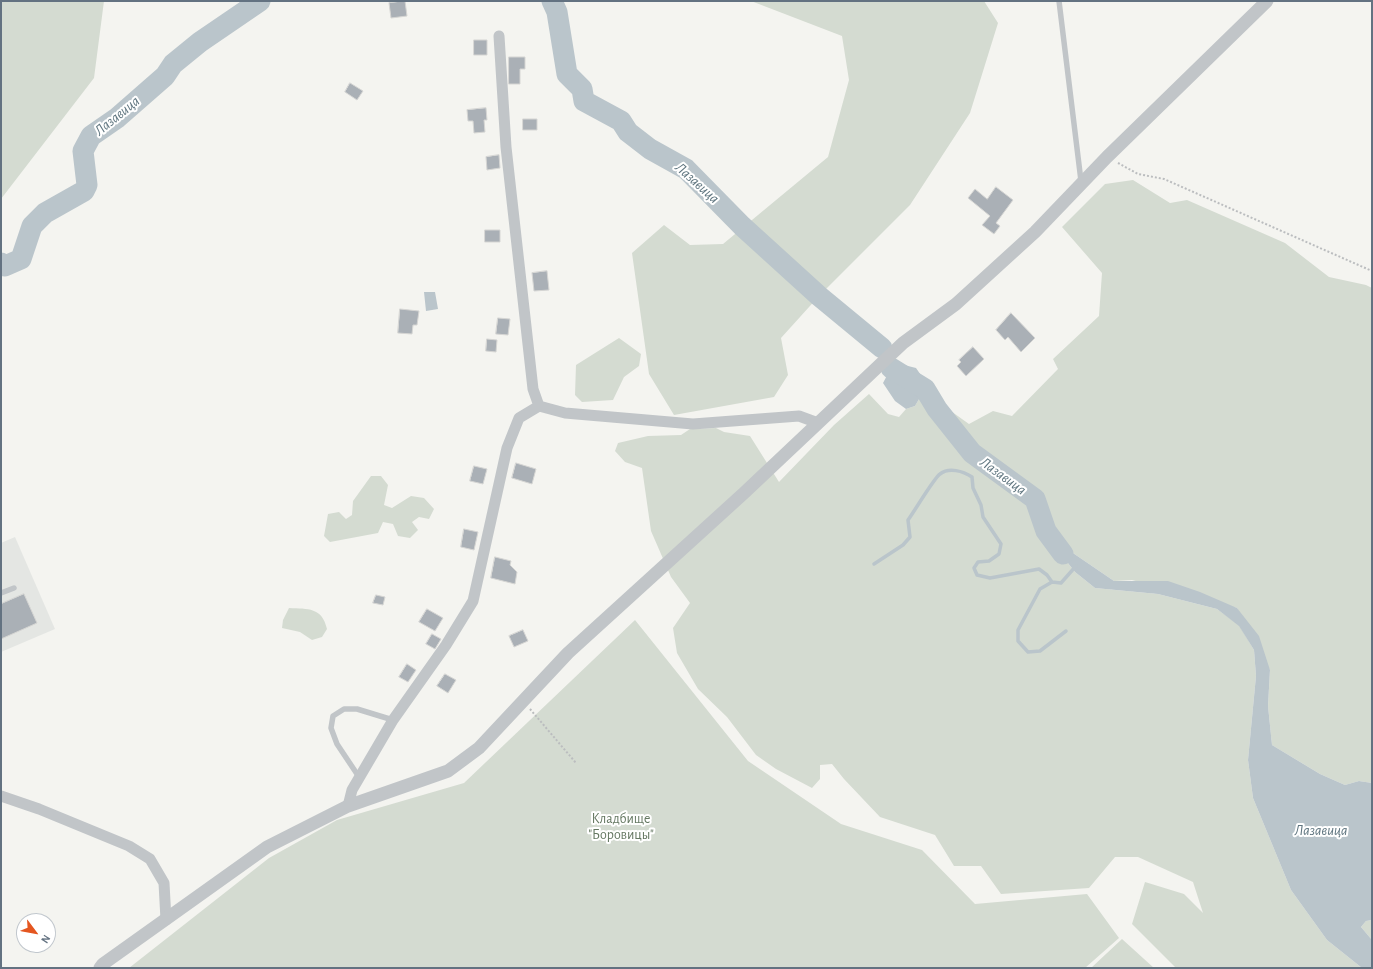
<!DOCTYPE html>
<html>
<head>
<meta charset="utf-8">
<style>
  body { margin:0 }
  #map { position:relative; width:1373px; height:969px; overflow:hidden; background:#f4f4f0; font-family:"Alegreya Sans",sans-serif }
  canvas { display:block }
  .frame { position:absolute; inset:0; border:2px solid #637281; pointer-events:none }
  .north { position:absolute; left:16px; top:913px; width:40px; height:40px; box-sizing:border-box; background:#fff; border:1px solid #c1c7cd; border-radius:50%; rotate:122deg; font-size:11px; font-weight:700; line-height:16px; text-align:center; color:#637281 }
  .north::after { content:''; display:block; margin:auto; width:14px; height:18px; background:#e45620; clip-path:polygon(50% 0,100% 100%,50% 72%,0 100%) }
</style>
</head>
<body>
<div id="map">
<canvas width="1373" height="969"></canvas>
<div class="frame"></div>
<div class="north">N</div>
</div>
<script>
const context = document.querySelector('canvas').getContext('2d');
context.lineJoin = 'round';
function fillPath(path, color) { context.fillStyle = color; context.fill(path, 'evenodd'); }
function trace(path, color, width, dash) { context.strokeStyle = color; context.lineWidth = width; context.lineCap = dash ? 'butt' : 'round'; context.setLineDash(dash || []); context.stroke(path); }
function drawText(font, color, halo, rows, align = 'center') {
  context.font = font + ' "Alegreya Sans",sans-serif'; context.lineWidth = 4; context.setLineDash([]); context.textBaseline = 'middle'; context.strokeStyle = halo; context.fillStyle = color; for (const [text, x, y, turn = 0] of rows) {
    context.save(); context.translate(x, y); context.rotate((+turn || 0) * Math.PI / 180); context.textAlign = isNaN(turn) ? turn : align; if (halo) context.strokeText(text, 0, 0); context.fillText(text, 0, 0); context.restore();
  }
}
const built = new Path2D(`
  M15,537l40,92 -54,23v-109z`);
const green = new Path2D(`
  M1,1h103l-10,77 -93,121z
  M751,1h233l14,22 -28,90 -60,92 -91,91 -38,42 7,37 -14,22 -100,18 -25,-41 -17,-121 32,-28 26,20 33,-1 105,-87 21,-77 -7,-44z
  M1133,180l37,23 17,-3 98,43 44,34 37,8 6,3v495l-13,-2 -14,4 -25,-11 -48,-29 -4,-39 2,-36 -33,-62 -105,-28 -18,1 -44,-30 -15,-22 1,19 19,24 20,16 63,6 59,15 22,16 15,25 2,26 -8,84 5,38 38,92 36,50 35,28h-186l-44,-44 13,-42 39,12 19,19 -10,-31 -55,-25h-23l-26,31 -88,6 -20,-28h-27l-19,-31 -55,-18 -36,-38 -12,-15 -12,1v14l-8,9 -36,-19 -20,-14 -29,-38 -29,-28 -21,-36 -4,-25 17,-25 -19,-26 -20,-46 -9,-63 -17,-6 -10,-11 3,-8 30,-7 33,-1 9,-6 26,-1 8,4 26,4 29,46 55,-57 35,-31 19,20 11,3 7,-8 9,-3 10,-17v-8l23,28 21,15 24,-13 19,5 46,-47 -5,-10 46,-43 3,-43 -40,-46 43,-43z
  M619,338l22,16 -2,12 -15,11 -11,23 -31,2 -7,-7 1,-30z
  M371,476h10l7,9 -4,20 8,3 19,-12 13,2 10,11 -5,10 -10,-2 -7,5 6,8 -8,8 -12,-2 -5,-12 -10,-2 -5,11 -48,9 -6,-6 4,-22 11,-2 7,7 6,-4 1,-14z
  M289,608c19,1 33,-1 38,21l-5,8 -10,3 -12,-8 -18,-4 1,-8z
  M635,620l113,141 93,63 81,26 53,54 112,-10 32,44 -34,30h-956l140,-110 68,-38 127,-37z
  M1372,920v20l-11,-13 5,-6z
  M1122,939l32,29h-63z`);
const water = new Path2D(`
  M424,292h11l3,17 -12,2z
  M900,364l16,4 9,13v8l-10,17 -9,3 -11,-8 -12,-18 8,-15z
  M1055,529l15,22 44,30h54l32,11 37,16 22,28 11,34 -2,36 4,39 48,29 25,11 14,-4 13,2v137l-6,1 -5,6 11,13v28h-10l-35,-28 -36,-50 -38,-92 -5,-38 8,-84 -2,-26 -15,-24 -22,-17 -59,-15 -63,-6 -20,-16 -19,-24 -10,-17z`);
const stream = new Path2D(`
  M874,564l29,-19 7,-8 -2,-17c6,-8 26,-42 32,-46 9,-7 23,-3 32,3l1,11 8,17 2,12 18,27 -2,10 -10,7 -11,1 -4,6 3,7 13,3 49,-9 8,6 5,7 9,1 15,-17
  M1052,582l-12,7 -22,41v11l10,11 12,-1 26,-20`);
const river = new Path2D(`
  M552,1l5,11 10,62 15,15 2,12 37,20 7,11 22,17 36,20 56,57 77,70 63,52
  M1,263l4,3 16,-7 11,-33 13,-13 39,-22 3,-6 -4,-34 8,-15 26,-18 48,-42 8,-12 27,-22 60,-41
  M891,368l34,21 12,20 35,44 63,46 11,32 17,23`);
const building = new Path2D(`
  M405,1l2,15 -16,2 -2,-15z
  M474,40h13v15h-13z
  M509,57h16v12h-5v15h-11z
  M350,83l13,8 -6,9 -12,-8z
  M486,108l1,12h-3l1,12 -11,1 -1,-12h-5l-1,-11z
  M523,119h14v11h-14z
  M499,155l1,13 -13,2 -1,-13z
  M996,187l17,13 -17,23 4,3 -6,8 -12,-9 8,-9 -22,-18 7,-9 12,10z
  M485,230h15v12h-15z
  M547,271l2,19 -15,1 -2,-18z
  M400,309l19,2 -2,14h-4l-1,9 -14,-1z
  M1011,313l24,25 -14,14 -13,-15 -3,3 -9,-10z
  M498,318l12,1 -2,16 -12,-1z
  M487,339l10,1 -1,12 -10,-1z
  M973,347l11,12 -18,17 -9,-10 4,-4 -2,-2z
  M516,463l20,6 -4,15 -20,-6z
  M474,466l13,3 -4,15 -13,-3z
  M464,529l14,3 -4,18 -13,-3z
  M495,557l16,4 -1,4 7,7 -2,12 -24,-6z
  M24,594l13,29 -36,16v-35z
  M376,595l9,2 -2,8 -10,-2z
  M427,609l16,9 -8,13 -16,-9z
  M523,630l5,11 -14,6 -5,-11z
  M432,634l9,5 -6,10 -9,-5z
  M407,664l9,6 -8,12 -9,-5z
  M445,674l11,6 -8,13 -11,-7z`);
const path = new Path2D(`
  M1118,163l20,11 26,5 208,92
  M530,709l46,54`);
const service = new Path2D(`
  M1059,1l22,180
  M1,593l13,-5
  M359,777l-22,-33 -6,-16 2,-12 11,-7h13l36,11`);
const minor = new Path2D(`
  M539,406l26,7 128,11 106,-8 19,7
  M1,796l38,13 90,37 21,13 14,24 2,37
  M348,806l4,-16 41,-70 53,-75 27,-44 34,-153 12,-30 20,-12 -6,-17 -27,-242 -7,-111`);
const tertiary = new Path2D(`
  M100,968l3,-4 164,-117 81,-41 100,-35 31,-23 89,-95 176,-160 159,-150 53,-39 79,-72 72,-75 160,-156`);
const parkNames = [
  ["Кладбище",621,819],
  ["\"Боровицы\"",621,835]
];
const waterNames = [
  ["Лазавица",117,116,-39],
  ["Лазавица",697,183,42],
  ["Лазавица",1003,476,36],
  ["Лазавица",1321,830]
];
fillPath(built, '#e4e6e3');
fillPath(green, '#d4dbd1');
fillPath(water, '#bac5cb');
trace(stream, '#bac5cb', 3.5);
trace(river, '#bac5cb', 21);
fillPath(building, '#aab0b6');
trace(building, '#d5d5d3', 1);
trace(path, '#bbbdbf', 2, [2, 2]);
trace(service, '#c1c5c8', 5.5);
trace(minor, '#c1c5c8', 11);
trace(tertiary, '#c1c5c8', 13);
drawText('14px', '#657862', '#fff', parkNames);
drawText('italic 15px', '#5f757f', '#fff', waterNames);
</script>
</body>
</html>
